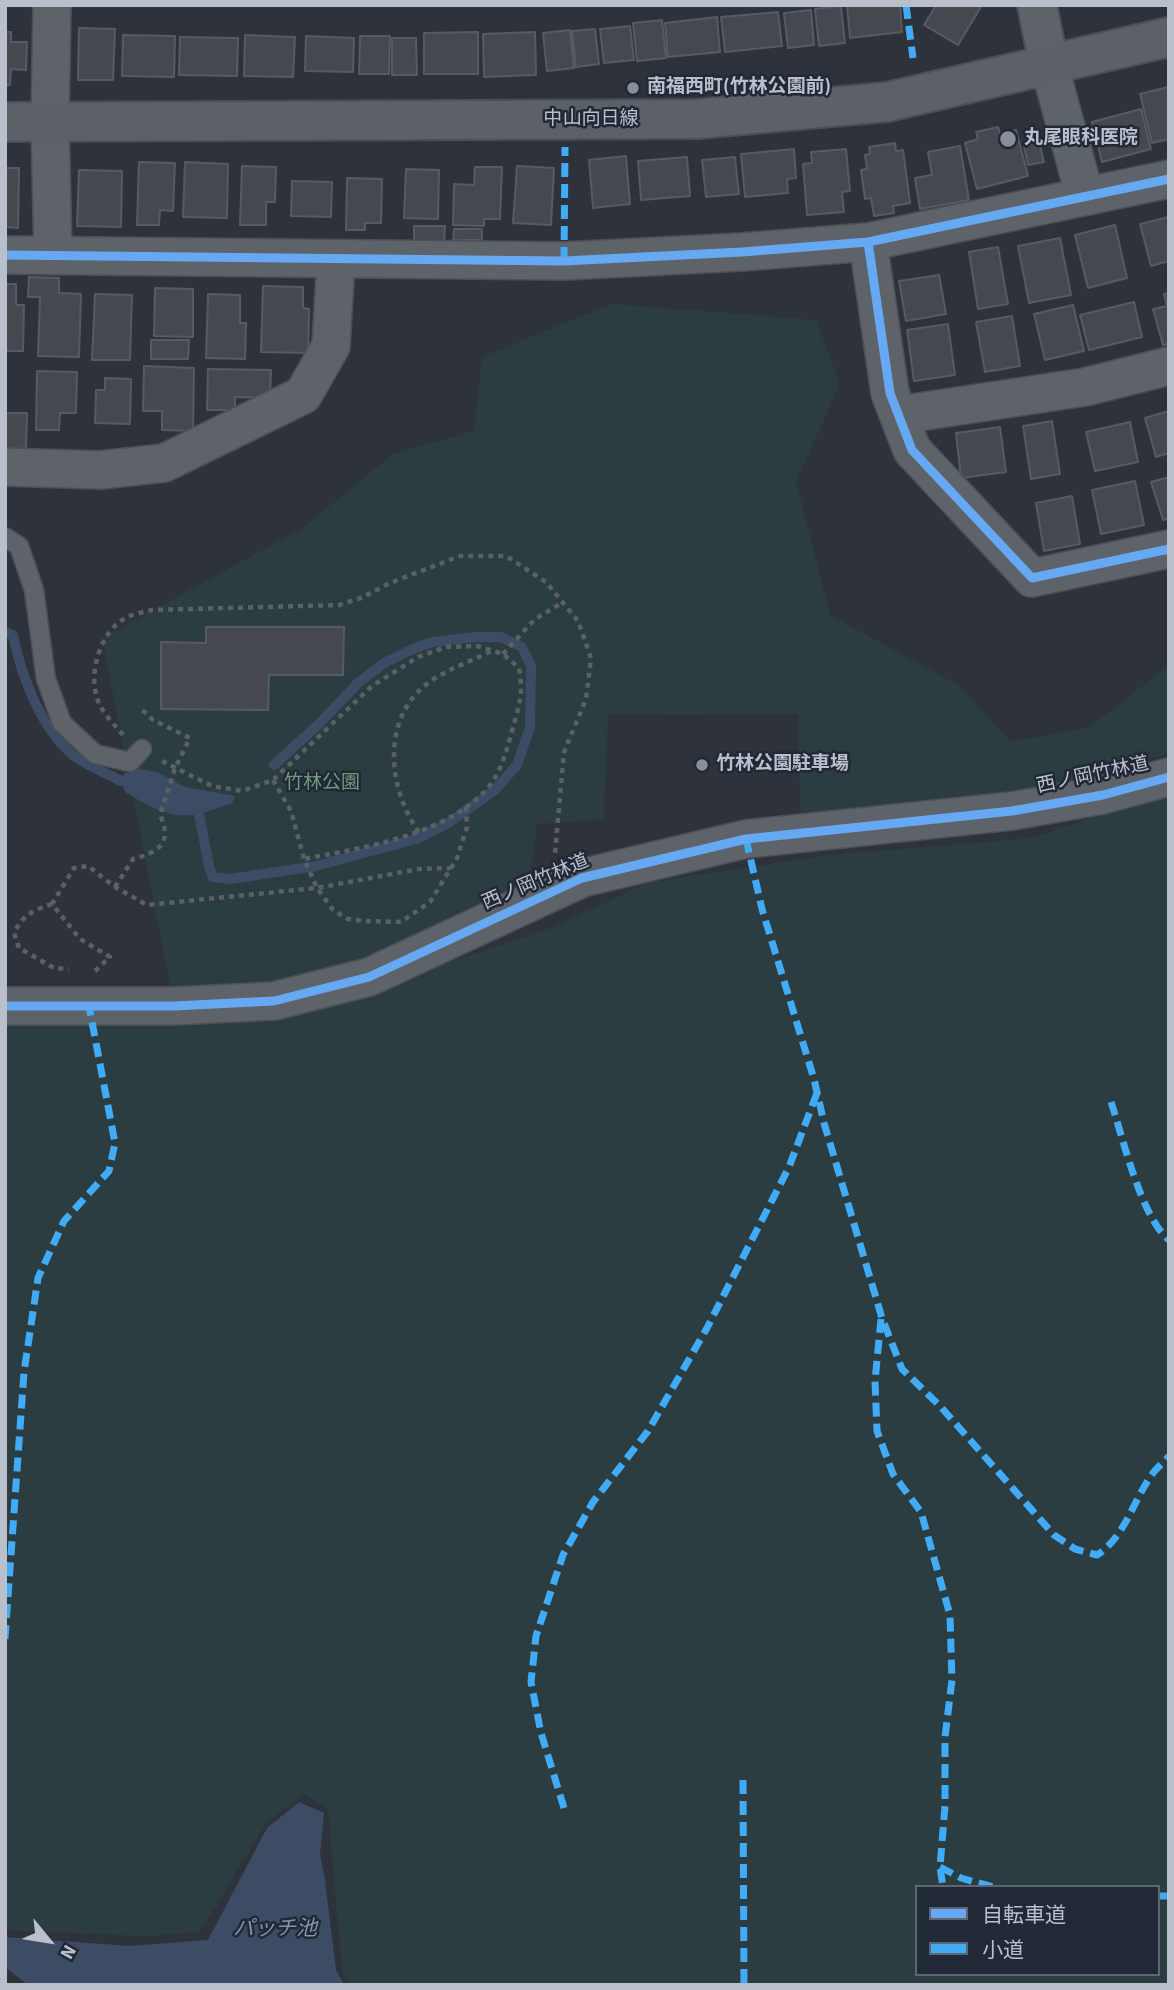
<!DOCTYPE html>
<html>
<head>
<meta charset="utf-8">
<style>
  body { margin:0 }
  #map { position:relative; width:1174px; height:1990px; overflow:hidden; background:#2e333b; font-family:"Source Sans 3","Noto Sans JP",sans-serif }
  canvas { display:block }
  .frame { position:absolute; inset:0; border:7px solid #b9c0cb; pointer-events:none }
  .legend { position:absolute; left:915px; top:1885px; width:245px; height:91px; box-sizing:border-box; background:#212936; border:2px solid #5e6572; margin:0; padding:9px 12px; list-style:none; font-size:21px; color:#b9c0cb }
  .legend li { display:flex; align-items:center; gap:14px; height:35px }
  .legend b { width:35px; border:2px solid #5e6572 }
  .north { position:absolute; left:14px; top:1906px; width:70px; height:70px; -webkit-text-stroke:5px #212936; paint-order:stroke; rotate:120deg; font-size:19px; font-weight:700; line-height:28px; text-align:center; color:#b9c0cb }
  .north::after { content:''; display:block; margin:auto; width:24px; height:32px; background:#b9c0cb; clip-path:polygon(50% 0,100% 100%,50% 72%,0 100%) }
</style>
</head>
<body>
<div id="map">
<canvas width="1174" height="1990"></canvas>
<div class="frame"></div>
<ul class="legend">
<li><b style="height:9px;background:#66a8f1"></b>自転車道</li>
<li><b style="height:9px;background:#42abf6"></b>小道</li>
</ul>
<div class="north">N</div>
</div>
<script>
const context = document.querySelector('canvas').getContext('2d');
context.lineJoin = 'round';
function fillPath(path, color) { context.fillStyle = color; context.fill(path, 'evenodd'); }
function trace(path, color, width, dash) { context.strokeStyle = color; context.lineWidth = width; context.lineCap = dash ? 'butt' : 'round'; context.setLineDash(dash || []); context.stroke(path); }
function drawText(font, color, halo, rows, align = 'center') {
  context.font = font + ' "Source Sans 3","Noto Sans JP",sans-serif'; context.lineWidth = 5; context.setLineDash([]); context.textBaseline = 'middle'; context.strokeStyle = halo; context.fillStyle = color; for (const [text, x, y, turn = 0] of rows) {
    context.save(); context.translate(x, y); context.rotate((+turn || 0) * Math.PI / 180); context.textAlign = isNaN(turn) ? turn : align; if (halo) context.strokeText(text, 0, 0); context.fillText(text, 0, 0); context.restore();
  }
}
const green = new Path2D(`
  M612,304l204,16 24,64 -44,97 34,134 128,70 53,57 79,-15 79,-62v88l-159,48 -210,15 -2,-102 -190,1 -4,104 -67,5 -7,57 -161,96 -195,29 -72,-368 201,-110 90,-74 81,-23 8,-74z
  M1169,790v1195h-819l-8,-14 -14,-162 -23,-15 -39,29 -66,109 -55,4 -140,-6v-908l369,-35 175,-58 100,-47 189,-28 194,-16zM917,1887h241v87h-241z`);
const water = new Path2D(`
  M139,769l18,3 28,15 50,9 -3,8c-12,1 -21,8 -33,10 -28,6 -51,-8 -74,-22l-4,-11 3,-7z
  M299,1802l25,11 -4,41 5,26 11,90 8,15h-316l-23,-18v-30l125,9 78,-6 59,-112z`);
const stream = new Path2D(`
  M6,632l7,3c8,40 28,94 60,120 14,11 33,18 48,26
  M199,814l10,52 4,11 17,2 86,-13 100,-27 34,-17 46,-33 21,-24 13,-38 1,-61 -9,-19 -21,-10h-25l-43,5 -18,6 -31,15 -26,20 -38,40 -46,42`);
const building = new Path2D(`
  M847,5h53l2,27 -52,6z
  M936,5h46l-24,40 -34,-20z
  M841,6l4,37 -26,3 -4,-37z
  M811,10l3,35 -26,3 -4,-35z
  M778,12l4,34 -57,6 -4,-35z
  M717,17l3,35 -52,5 -3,-34z
  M662,20l4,38 -29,3 -4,-38z
  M630,26l4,34 -30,3 -4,-34z
  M79,28l36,1 -2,51h-35z
  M595,29l4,35 -23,3 -4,-36z
  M570,30l4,38 -27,3 -4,-38z
  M5,32h6v10h16l-1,28 -15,-1 -1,16h-5z
  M478,32v42h-54v-41z
  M535,32l1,43 -52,2 -1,-43z
  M123,35l52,1 -1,41 -52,-1z
  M245,35l50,2 -2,40 -49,-1z
  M306,36l48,2 -1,34 -48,-1z
  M360,36h30l-1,38h-30z
  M180,37l58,1 -1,38 -58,-1z
  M392,38h24l1,37h-25z
  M1168,87l1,52 -17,4 -12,-49z
  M1141,109l10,40 -49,13 -10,-40z
  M998,127l2,7 16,-4 12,46 -51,13 -12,-46 13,-4 -2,-7z
  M1039,142l5,20 -16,3 -4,-19z
  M895,143l1,8 7,-1 7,53 -17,3 1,7 -20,3 -3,-18 -6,1 -4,-29 6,-1 -2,-14 5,-1 -1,-7z
  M960,146l9,54 -49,9 -5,-31 17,-3 -4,-23z
  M794,149l2,29 -9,1 1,14 -43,4 -4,-43z
  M846,149l4,42 -8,1 2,20 -37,3 -4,-51 9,-1 -1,-11z
  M626,156l4,48 -37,4 -4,-48z
  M687,157l3,39 -49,4 -3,-39z
  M735,157l4,37 -33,3 -4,-37z
  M139,162l36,1 -2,48 -13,-1 -1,15h-22z
  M185,162l43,2 -1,54 -44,-1z
  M242,166l34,1 -1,35h-9v23h-26z
  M517,166l37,2 -3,57 -38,-2z
  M475,167h27l-2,52h-16v7l-31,-1 1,-41 20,1z
  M5,168h14l-1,60 -13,-1z
  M406,169l33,1 -1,49 -34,-1z
  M79,170l43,1 -1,56 -44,-1z
  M347,178l35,1 -1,44h-16v7h-19z
  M292,181l40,1 -1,35 -40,-1z
  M1169,217v44l-18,5 -11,-42z
  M1115,225l12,53 -39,10 -13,-53z
  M414,226h31l-1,17h-30z
  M454,229h28v11h-29z
  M1060,238l11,57 -42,8 -11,-57z
  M998,247l10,57 -30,5 -9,-57z
  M939,275l7,39 -40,7 -7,-40z
  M29,277l30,1v15l22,1 -2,63 -41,-1 2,-59h-12z
  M5,284h11v21h8l-1,46h-18z
  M263,286l40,1v21l6,1 -1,44 -47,-1z
  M155,288l38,1v48l-39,-1z
  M1169,293v51l-6,1 -10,-36 14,-3 -3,-12z
  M95,294l37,1 -2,65h-38z
  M208,294l32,1v28h6l-1,36 -39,-1z
  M1134,302l8,35 -53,13 -9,-35z
  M1073,305l11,46 -39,9 -11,-46z
  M1012,316l8,50 -35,6 -9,-50z
  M948,324l7,51 -41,6 -7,-51z
  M151,340h38l-1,19h-37z
  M144,366l50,2 -1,63 -31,-1v-19h-19z
  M208,369l63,1 -1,28 -35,-1v13h-28z
  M37,371l40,1 -1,41h-16l-1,17h-23z
  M105,378l26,1 -1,45 -35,-1 1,-33h9z
  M1169,411v42l-13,4 -11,-39z
  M5,413h22l-1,36 -21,-1z
  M1052,421l8,53 -29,5 -8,-53z
  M1130,422l8,40 -43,9 -9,-39z
  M1000,427l6,45 -45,6 -5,-45z
  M1169,477v41l-6,2 -12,-38z
  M1135,481l9,44 -43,9 -9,-44z
  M1072,496l8,48 -36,7 -8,-48z
  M206,627h138l-1,48h-74l-1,35 -107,-1v-67l45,1z`);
const path = new Path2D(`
  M503,654l31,-34 29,-18
  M123,735c-7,-9 -18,-19 -23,-30 -14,-26 -1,-74 26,-87 7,-4 18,-6 26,-8l187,-5 22,-7 29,-15 70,-27h46l40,26 32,39 13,37 -5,41 -22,53 -9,101
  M162,761l50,25 30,5 31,-11 99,-94 46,-29 28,-10 31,-1 26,8 16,14c5,27 0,37 -7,63 -5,18 -9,34 -19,50 -37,53 -131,67 -189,78
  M273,780l18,31 13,48 13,29 16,22 15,9 17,2 36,1 29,-20 27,-44 10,-31 -1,-21
  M419,832c-30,-41 -38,-108 4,-145 20,-17 45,-24 68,-36
  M115,887l18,-28c26,-7 40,-16 27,-44l15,-47 15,-30 -37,-18 -13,-12
  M52,904c-19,6 -29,11 -38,29l5,15 35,20 15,1
  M95,971l15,-14 -30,-18 -28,-35 22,-36 14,-2 27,21 32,18 170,-17 102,-19 32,-1`);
const service = new Path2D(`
  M5,537l14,9 15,44 12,89 16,44 33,31 35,8 12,-13`);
const minor = new Path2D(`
  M52,5l-2,117 3,134
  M1049,65l36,131
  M868,242l22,151 22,57 120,128 137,-29
  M5,255l559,6 178,-9 126,-10 301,-63
  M899,415l186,-28 84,-21
  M5,467l95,3 64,-7 139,-68 28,-49 5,-87
  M5,1006h169l100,-5 95,-24 213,-99 164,-39 266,-28 91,-16 66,-18`);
const tertiary = new Path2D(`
  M1037,5l12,60`);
const secondary = new Path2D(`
  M5,122l692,-3 190,-17 282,-65`);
const quiet = new Path2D(`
  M906,5l7,53
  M564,261l1,-114
  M746,839l16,70 52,170 10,44 58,195 20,51 38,37 114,129 21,14 22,6c29,-19 36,-55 56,-82 5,-6 11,-11 16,-17
  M1111,1102c12,36 30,115 58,138
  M881,1319l-6,62 2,50 16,43 28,38 29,103 2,65 -7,57v69l-5,61 3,20
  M5,1639l19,-267 14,-94 26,-57 45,-50 6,-28 -26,-137
  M743,1780l1,205
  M564,1808l-23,-75 -10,-51 5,-46 27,-81 30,-53 55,-71 59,-103 82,-161 28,-74
  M940,1867l21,11 32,9
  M1158,1896h11`);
const cycleway = new Path2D(`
  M868,242l22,151 22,57 120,128 137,-29
  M5,255l559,6 178,-9 126,-10 301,-63
  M5,1006h169l100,-5 95,-24 213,-99 164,-39 266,-28 91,-16 66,-18`);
const markers = [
  [633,88,7,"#888f99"],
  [1008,139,9,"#888f99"],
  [702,765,7,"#888f99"]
];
const poiNames = [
  ["南福西町(竹林公園前)",647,88],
  ["丸尾眼科医院",1024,139],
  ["竹林公園駐車場",716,765]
];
const streetNames = [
  ["中山向日線",591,120],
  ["西ノ岡竹林道",1093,776,-12],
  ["西ノ岡竹林道",536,883,-23]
];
const parkNames = [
  ["竹林公園",322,784]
];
const waterNames = [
  ["パッチ池",275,1930]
];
fillPath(green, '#2b3d41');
fillPath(water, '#3d4c65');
trace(stream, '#3d4c65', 10);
fillPath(building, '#45494f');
trace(building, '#565b63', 2);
trace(service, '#4c4f56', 21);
trace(minor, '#4c4f56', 40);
trace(tertiary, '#4c4f56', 42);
trace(secondary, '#4c4f56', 42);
trace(path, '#5b6065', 4.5, [5, 5]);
trace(service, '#5e6269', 18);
trace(minor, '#5e6269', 37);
trace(tertiary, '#5e6269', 38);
trace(secondary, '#5c6067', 38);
trace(quiet, '#42abf6', 7, [14, 7]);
trace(cycleway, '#66a8f1', 9);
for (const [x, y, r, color] of markers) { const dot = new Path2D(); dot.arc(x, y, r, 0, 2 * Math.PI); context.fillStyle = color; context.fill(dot); trace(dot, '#212936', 2.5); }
drawText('bold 19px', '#b9c0cb', '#212936', poiNames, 'left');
drawText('19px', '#b9c0cb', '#212936', streetNames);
drawText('19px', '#719a7b', '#212936', parkNames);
drawText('italic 21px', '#8295b0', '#212936', waterNames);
</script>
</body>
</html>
